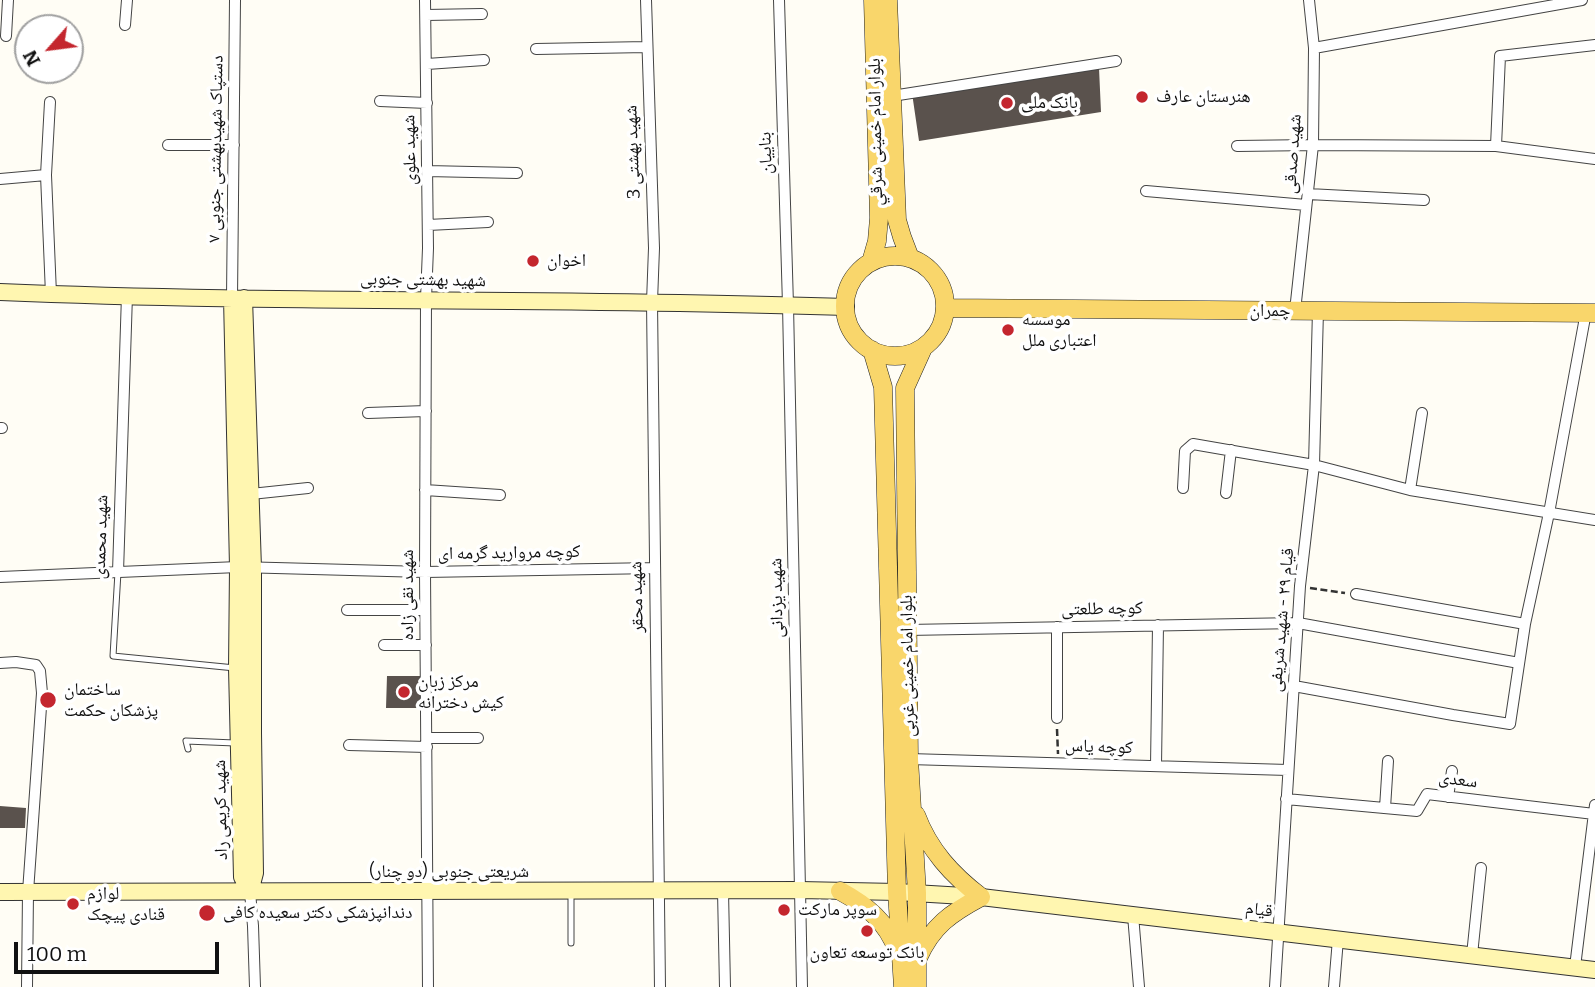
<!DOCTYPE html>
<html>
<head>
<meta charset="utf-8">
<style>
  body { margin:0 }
  #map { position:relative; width:1595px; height:987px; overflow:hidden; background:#fffdf5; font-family:Bitter,serif }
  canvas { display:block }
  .north { position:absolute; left:14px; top:14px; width:70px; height:70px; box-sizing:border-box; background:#fff; border:2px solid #a0a0a0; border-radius:50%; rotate:242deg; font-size:19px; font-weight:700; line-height:28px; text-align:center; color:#111 }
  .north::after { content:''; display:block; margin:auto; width:24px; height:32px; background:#c4262e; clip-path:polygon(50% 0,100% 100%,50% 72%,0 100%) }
  .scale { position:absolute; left:14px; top:942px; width:205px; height:32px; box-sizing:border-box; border:4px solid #111; border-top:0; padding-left:9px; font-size:21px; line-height:24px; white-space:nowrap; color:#111; -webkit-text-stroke:5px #fff; paint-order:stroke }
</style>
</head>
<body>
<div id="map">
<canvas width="1595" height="987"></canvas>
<div class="north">N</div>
<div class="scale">100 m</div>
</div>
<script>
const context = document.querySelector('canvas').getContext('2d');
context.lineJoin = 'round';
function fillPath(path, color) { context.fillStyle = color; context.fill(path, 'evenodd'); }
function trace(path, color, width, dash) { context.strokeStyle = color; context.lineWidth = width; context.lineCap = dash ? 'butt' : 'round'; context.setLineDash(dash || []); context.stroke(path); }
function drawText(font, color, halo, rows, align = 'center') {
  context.font = font + ' Bitter,"Noto Naskh Arabic",serif'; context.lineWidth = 7; context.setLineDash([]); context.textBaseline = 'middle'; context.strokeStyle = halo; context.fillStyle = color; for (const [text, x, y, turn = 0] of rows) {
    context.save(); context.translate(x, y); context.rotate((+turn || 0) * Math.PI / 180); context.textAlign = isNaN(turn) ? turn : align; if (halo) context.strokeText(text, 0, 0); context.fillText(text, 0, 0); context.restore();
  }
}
const building = new Path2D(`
  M1099,68l2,44 -182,29 -7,-48h34z
  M387,676h35l-1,32h-35z
  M0,806l26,2 -1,20h-25z`);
const path = new Path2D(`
  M1310,588l35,5
  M1057,729l1,25`);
const lane = new Path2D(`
  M118,572l-5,84 122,12
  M188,749l-2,-8 49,2
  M571,894v49`);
const street = new Path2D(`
  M425,0l3,248 -2,51 -1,273 3,415
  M646,0l8,248 -2,54 8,685
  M779,0l9,305 14,682
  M426,15l56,-1
  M125,25l2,-25
  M6,36l2,-36
  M1314,48l268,-48
  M536,49l111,-2
  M427,64l57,-4
  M892,96l224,-35
  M380,101l47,2
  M50,102l-4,73 5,119
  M168,145h66
  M1237,146l76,-1 183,1 99,13
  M1496,146l4,-90 95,-11
  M427,171l90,2
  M0,179l46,-4
  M1146,191l160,14
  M1308,194l116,6
  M428,225l60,-3
  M232,298l3,-298
  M1295,311l18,-166 1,-97 -5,-48
  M368,413l58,-2
  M0,428h2
  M1183,488l2,-37 8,-7 121,21 96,25 185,30
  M425,490l75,5
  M1410,490l12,-77
  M1226,493l5,-43
  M251,494l57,-6
  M118,572l9,-277
  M0,577l238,-10 187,5 230,-4
  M1356,594l169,30
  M347,610h78
  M907,630l391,-7 221,40
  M384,645h42
  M0,663l16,-1 20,3 4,6 2,22 -14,199 -1,95
  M1294,686l159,29 57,9 15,-100 24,-111 37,-201
  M1057,718v-91
  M427,738h51
  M349,745l78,2
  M909,759l379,11
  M1156,766l2,-141
  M1448,797l4,-26
  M1286,799l131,12 10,-17 167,20
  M1385,808l3,-47
  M723,891l2,96
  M250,892l3,34 2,61
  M1133,915l6,72
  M1472,955l9,-87
  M1575,967l20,-162
  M1275,987l25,-401 14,-121 4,-155
  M1334,987l4,-48`);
const secondary = new Path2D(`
  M0,292c282,12 564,5 846,15
  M232,298l6,269 -1,101 5,209 8,15
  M244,298l9,270v165l2,140 -5,19
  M0,892l800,-2 97,2 84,5 614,73`);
const primary = new Path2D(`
  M888,0l9,220 5,17 8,21
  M845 306a50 50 0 1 1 100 0a50 50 0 1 1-100 0Z
  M871,262l6,-21 2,-23 -6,-218
  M945,308l650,5
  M872,350l11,37 14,505 6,95
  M916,815c13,35 36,60 65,82 -30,16 -49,29 -63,61
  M840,891c26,14 47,31 57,59
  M917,987v-94l-8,-134 -4,-371 18,-40`);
const markers = [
  [1142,97,7,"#c4262e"],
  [1007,103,7,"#c4262e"],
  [533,261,7,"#c4262e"],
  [1008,330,7,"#c4262e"],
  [404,692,7,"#c4262e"],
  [48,700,9,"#c4262e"],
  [73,904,7,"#c4262e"],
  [784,910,7,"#c4262e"],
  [207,913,9,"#c4262e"],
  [867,931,7,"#c4262e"]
];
const poiNames = [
  ["هنرستان عارف",1156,97],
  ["بانک ملی",1021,103],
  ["اخوان",547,261],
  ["موسسه",1022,320],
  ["اعتباری ملل",1022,341],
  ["مرکز زبان",418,682],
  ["کیش دخترانه",418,703],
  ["ساختمان",64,690],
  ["پزشکان حکمت",64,711],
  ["لوازم",87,894],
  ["قنادی پیچک",87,915],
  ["سوپر مارکت",798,910],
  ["دندانپزشکی دکتر سعیده کافی",223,913],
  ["بانک توسعه تعاون",867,953,"center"]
];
const streetNames = [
  ["بلوار امام خمینی شرقي",876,132,-91],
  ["دستپاک شهیدبهشتی جنوبی ۷",216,149,-89],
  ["شهید علوی",410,150,-91],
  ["شهید بهشتی 3",633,152,-92],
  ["بناییان",766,153,-92],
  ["شهید صدقی",1293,154,-86],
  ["شهید بهشتی جنوبی",423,280,1],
  ["چمران",1270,311],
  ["شهید محمدی",101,537,-88],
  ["کوچه مروارید گرمه ای",509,553,-1],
  ["شهید نقی زاده",408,595,-90],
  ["شهید محقر",637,597,-91],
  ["شهید یزدانی",777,598,-91],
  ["کوچه طلعتی",1102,609,-1],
  ["قیام ۲۹ - شهید شریفی",1282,620,-85],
  ["بلوار امام خمینی غربی",908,666,-91],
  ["کوچه یاس",1099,747,2],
  ["سعدی",1458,780,7],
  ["شهید کریمی راد",221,810,-91],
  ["شریعتی جنوبی (دو چنار)",449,872],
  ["قیام",1259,910,7]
];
fillPath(building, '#5a524d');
trace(lane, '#444', 7);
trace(street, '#444', 12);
trace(secondary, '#333', 18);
trace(primary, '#222', 19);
trace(path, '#333', 2.5, [7, 3.5]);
trace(lane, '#fff', 5);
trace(street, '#fff', 10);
trace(secondary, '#fff6b0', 16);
trace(primary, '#f9d66b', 18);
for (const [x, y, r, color] of markers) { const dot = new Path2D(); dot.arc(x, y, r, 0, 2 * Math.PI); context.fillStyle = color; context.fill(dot); trace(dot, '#fff', 2.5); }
drawText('18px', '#111', '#fff', poiNames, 'left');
drawText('18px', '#111', '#fff', streetNames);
</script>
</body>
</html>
